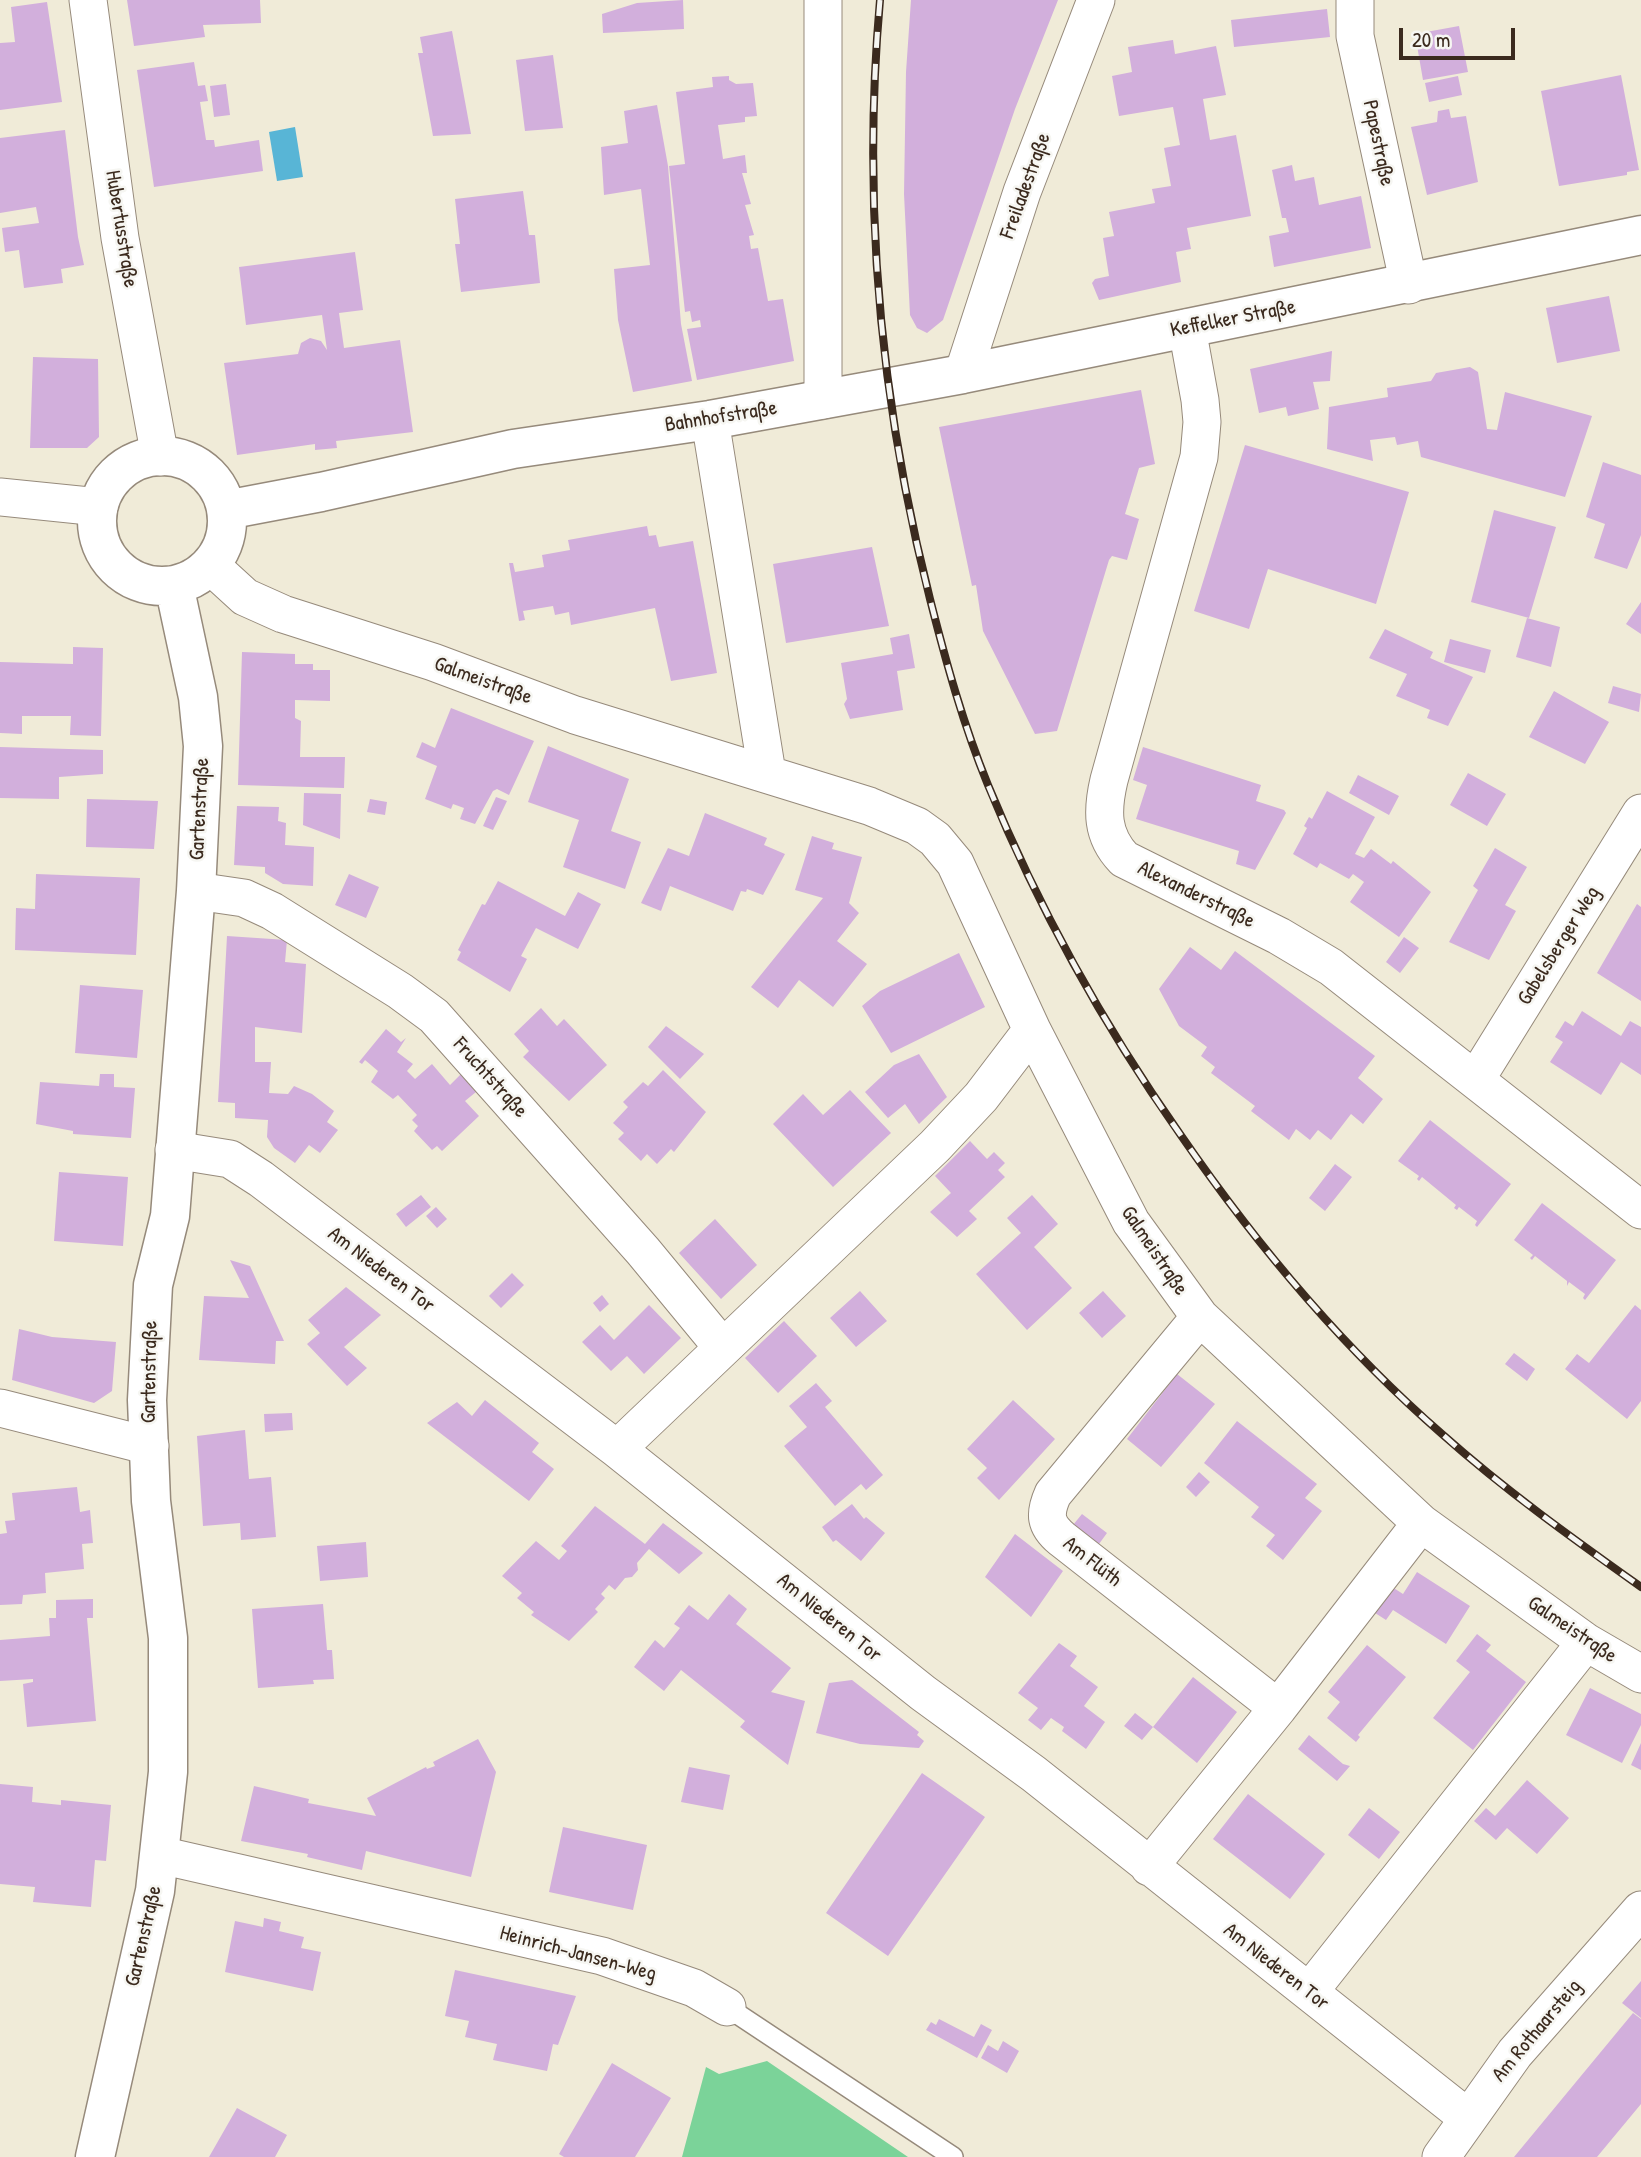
<!DOCTYPE html>
<html>
<head>
<meta charset="utf-8">
<style>
  body { margin:0 }
  #map { position:relative; width:1641px; height:2157px; overflow:hidden; background:#f0ebd8; font-family:"Patrick Hand",sans-serif }
  canvas { display:block }
  .scale { position:absolute; left:1399px; top:28px; width:116px; height:32px; box-sizing:border-box; border:4px solid #3b2a1e; border-top:0; padding-left:9px; font-size:21px; line-height:24px; white-space:nowrap; color:#3b2a1e; -webkit-text-stroke:5px #f6f6f2; paint-order:stroke }
</style>
</head>
<body>
<div id="map">
<canvas width="1641" height="2157"></canvas>
<div class="scale">20 m</div>
</div>
<script>
const context = document.querySelector('canvas').getContext('2d');
context.lineJoin = 'round';
function fillPath(path, color) { context.fillStyle = color; context.fill(path, 'evenodd'); }
function trace(path, color, width, dash) { context.strokeStyle = color; context.lineWidth = width; context.lineCap = dash ? 'butt' : 'round'; context.setLineDash(dash || []); context.stroke(path); }
function drawText(font, color, halo, rows, align = 'center') {
  context.font = font + ' "Patrick Hand",sans-serif'; context.lineWidth = 5; context.setLineDash([]); context.textBaseline = 'middle'; context.strokeStyle = halo; context.fillStyle = color; for (const [text, x, y, turn = 0] of rows) {
    context.save(); context.translate(x, y); context.rotate((+turn || 0) * Math.PI / 180); context.textAlign = isNaN(turn) ? turn : align; if (halo) context.strokeText(text, 0, 0); context.fillText(text, 0, 0); context.restore();
  }
}
const green = new Path2D(`
  M767,2061l141,96h-226l24,-90 13,7z`);
const water = new Path2D(`
  M295,127l8,50 -26,4 -8,-49z`);
const building = new Path2D(`
  M127,0h133l1,23 -58,2 2,12 -71,9z
  M683,0l1,29 -81,4 -1,-19 35,-11z
  M911,0h147l-43,109 -72,211 -16,13 -10,-5 -7,-13 -6,-121 2,-122z
  M47,2l15,100 -62,8v-67l15,-1 -4,-35z
  M1327,9l3,28 -96,10 -3,-27z
  M1459,26l9,46 -45,8 -8,-46z
  M452,31l19,103 -38,2 -15,-83h5l-3,-16z
  M1173,40l2,14 41,-8 10,49 -23,4 7,41 26,-5 15,81 -64,12 4,21 -15,3 5,30 -82,18 -7,-17 3,-4 14,-3 -6,-38 11,-2 -5,-24 46,-9 -3,-14 19,-3 -7,-38 16,-3 -7,-38 -54,9 -7,-40 20,-4 -4,-25z
  M553,55l10,73 -38,3 -9,-71z
  M194,62l4,24 7,-1 3,16 -8,1 6,38h8l1,7 44,-7 4,31 -109,16 -17,-117z
  M1621,75l18,95 -12,2v3l-68,11 -18,-95z
  M729,76v4l7,4 17,-1 4,33 -12,1v5l-27,3 5,34 22,-4 2,18h-5l9,31 -6,1 9,30 -5,1 2,13 7,-1 10,53 15,-2 11,62 -97,19 -10,-51 14,-2 -1,-7 -8,2 -2,-11 -5,1 -16,-146 16,-2 -9,-72 37,-5 -1,-10z
  M1458,76l4,19 -33,7 -4,-19z
  M226,84l4,31 -16,2 -4,-31z
  M657,105l11,61 13,158 11,57 -59,11 -15,-72 -4,-51 36,-4 -9,-76 -37,6 -3,-48 27,-4 -4,-32z
  M1449,109l2,9 15,-2 12,66 -51,13 -16,-68 26,-5 1,-11z
  M65,130l13,107 6,28 -23,4 2,14 -39,5 -5,-38 -14,2 -3,-24 37,-5 -3,-16 -36,6v-75z
  M1292,165l3,16 19,-4 5,28 42,-9 10,52 -97,19 -5,-31 20,-4 -3,-14h-4l-10,-48z
  M523,191l6,44h6l5,48 -79,9 -6,-48h5l-5,-45z
  M355,252l8,58 -24,3 5,35 56,-8 13,92 -77,9 1,7 -22,2v-6l-78,11 -13,-92 74,-9 3,-11 9,-5 11,3 6,9 -5,-35 -76,10 -7,-58z
  M1609,296l11,55 -63,12 -11,-55z
  M1332,351l-2,30 -17,1 6,27 -31,7 -2,-9 -27,6 -9,-44z
  M33,357l65,2 1,78 -12,11h-57z
  M1470,367l8,5 9,57 10,1 8,-38 87,24 -27,81 -144,-40 -3,-16 -21,4 -2,-8 -25,3 3,21 -46,-12 2,-42 59,-10 -1,-9 44,-7 5,-8z
  M1141,390l14,74 -16,4 -14,46 14,5 -12,41 -15,-4 -3,4 -52,171 -22,3 -52,-103 -7,-46 -4,1 -33,-159z
  M1245,445l164,47 -33,112 -108,-35 -19,60 -55,-18z
  M1603,462l38,13v60l-14,34 -33,-11 11,-34 -19,-7z
  M1494,510l62,17 -27,91 -58,-16z
  M647,526l2,10 7,-1 3,12 34,-6 24,132 -46,8 -16,-73 -84,17 -2,-13 -14,3 -2,-9 -30,5 2,9 -6,1 -10,-58h4l2,9 29,-5 -2,-12 28,-5 -2,-10z
  M872,547l17,79 -103,17 -13,-79z
  M1641,602v32l-15,-10z
  M1527,618l33,9 -9,40 -35,-10z
  M1385,629l48,23 -3,6 43,19 -25,49 -21,-8 3,-8 -34,-14 11,-22 -38,-16z
  M909,634l6,34 -18,3 6,39 -53,9 -6,-15 3,-5 -6,-36 52,-9 -3,-16z
  M1450,639l41,11 -6,23 -41,-11z
  M73,647l30,1 -2,88 -31,-1 1,-19h-49v18l-22,-1v-71l73,2z
  M242,652l53,2v10h18v6h17v31l-35,-1v18l6,3 -1,36h45l-1,31 -106,-3z
  M1613,686l28,8 -2,18 -31,-9z
  M1554,691l55,31 -24,42 -56,-27z
  M451,708l83,33 -25,54 -12,-6 -4,2 -18,33 -15,-5 4,-11 -11,-4 -2,5 -26,-10 12,-33 -21,-9 6,-15 13,6z
  M548,746l81,33 -18,52 30,11 -16,47 -62,-22 16,-47 -51,-18z
  M0,747l103,3v24l-44,3v22l-59,-1z
  M1143,747l118,38 -5,16 28,9 2,3 -31,57 -19,-6 3,-13 -103,-32 11,-34 -14,-5z
  M1468,773l38,21 -19,32 -37,-21z
  M1358,775l41,21 -10,19 -40,-22z
  M1327,791l48,26 -20,37 9,4 7,-9 20,15 2,-3 38,31 -32,45 -49,-35 14,-20 -11,-8 -4,5 -29,-16 -3,5 -24,-14 14,-26 -3,-2 5,-9 3,2z
  M304,793l37,1 -1,45 -37,-14z
  M496,797l11,4 -14,29 -10,-4z
  M87,799l71,2 -4,48 -68,-2z
  M370,799l17,3 -2,13 -18,-3z
  M237,806l42,1 -1,14 8,2 -1,22 29,2 -1,39 -30,-2 -18,-11v-6l-31,-2z
  M705,813l62,25 -3,7 21,9 -22,41 -16,-6 -1,3 -5,-1 -8,20 -63,-25 -9,25 -20,-8 27,-55 21,8z
  M812,836l22,7 -2,6 30,8 -13,46 10,10 -22,28 30,23 -34,43 -34,-27 -21,28 -27,-21 72,-89 -28,-8z
  M1495,848l32,19 -22,38 11,6 -27,49 -40,-18 29,-52 -5,-4z
  M36,874l104,4 -4,77 -121,-5 1,-42 19,1z
  M349,874l30,13 -13,31 -31,-13z
  M498,881l67,35 13,-24 23,12 -23,45 -42,-21 -15,28 6,3 -17,33 -53,-32 4,-8 -3,-2 24,-46 3,1z
  M1637,904l4,3v94l-44,-28z
  M227,936l60,4 -2,22 21,2 -4,69 -47,-6v35h16l-2,31 19,1 6,-8 18,8 22,17 -7,11 11,8 -18,23 -11,-8 -14,18 -21,-15 -7,-11 1,-17 -33,-2v-15l-17,-1z
  M1404,937l15,11 -19,25 -14,-11z
  M1190,947l31,23 14,-19 140,105 -17,22 25,21 -20,25 -12,-10 -20,26 -13,-10 -8,10 -14,-11 -7,11 -38,-29 4,-5 -44,-33 4,-6 -14,-11 6,-9 -28,-21 -20,-37z
  M959,953l26,54 -94,46 -29,-47 18,-15z
  M80,985l63,5 -6,68 -62,-5z
  M541,1008l16,18 7,-7 43,46 -38,36 -46,-44 6,-6 -15,-17z
  M1582,1011l39,25 9,-15 11,6v48l-20,-13 -20,33 -51,-33 13,-20 -8,-5 10,-16 8,5z
  M666,1026l38,28 -24,25 -32,-32z
  M386,1029l15,13 5,-4 -9,14 16,12 -6,7 8,8 17,-15 18,21 11,-11 15,18 -11,9 14,15 -37,35 -5,-5 -5,4 -18,-19 4,-5 -6,-6 5,-5 -19,-20 -5,4 -22,-17 7,-11 -13,-11 -3,4 -3,-2z
  M919,1054l28,43 -28,27 -14,-20 -17,14 -23,-26 29,-27z
  M663,1070l43,42 -32,40 -3,-3 -14,15 -10,-10 -6,7 -23,-22 6,-6 -11,-10 15,-16 -5,-5 20,-20 5,4z
  M100,1074h14v13l21,1 -4,50 -58,-4v-3l-37,-7 4,-42 59,4z
  M850,1090l41,43 -58,54 -60,-63 30,-30 20,21z
  M1430,1120l81,64 -34,43 -2,-2 2,-4 -18,-14 -2,3 -3,-2 2,-3 -34,-28 -3,4 -2,-2 2,-3 -21,-15z
  M970,1141l17,18 7,-7 11,11 -7,7 7,7 -36,34 8,8 -20,18 -27,-25 21,-19 -16,-17z
  M1335,1164l17,13 -27,34 -16,-13z
  M59,1172l69,5 -5,69 -69,-5z
  M421,1195l10,12 -25,20 -10,-13z
  M1032,1195l26,29 -24,23 38,41 -45,42 -51,-56 45,-41 -14,-15z
  M1542,1203l74,57 -31,40 -2,-2 2,-4 -16,-12 -2,4v-5l-32,-25 -3,4 -2,-2 3,-3 -19,-15z
  M436,1207l11,12 -10,9 -11,-12z
  M715,1219l42,46 -36,34 -42,-46z
  M230,1260l20,6 34,75h-8l-1,23 -76,-4 5,-64 45,2z
  M512,1273l12,12 -23,23 -12,-12z
  M346,1287l35,28 -37,32 23,21 -20,18 -40,-42 13,-11 -12,-13z
  M860,1291l27,30 -31,26 -26,-29z
  M1103,1291l23,25 -24,22 -23,-25z
  M602,1295l7,9 -9,8 -7,-9z
  M649,1305l32,33 -37,36 -17,-18 -16,15 -29,-29 18,-17 14,15z
  M1635,1305l6,5v91l-14,18 -62,-50 12,-15 12,9z
  M784,1321l33,35 -39,37 -33,-35z
  M19,1329l33,8 64,5 -4,49 -18,12 -82,-23z
  M1514,1353l21,16 -8,12 -22,-17z
  M1177,1374l38,30 -54,63 -34,-28z
  M816,1383l16,18 -7,6 58,68 -17,15 -5,-6 -26,22 -51,-60 23,-19 -18,-21z
  M485,1400l54,43 -7,9 22,17 -25,32 -102,-78 30,-21 15,14z
  M1013,1400l42,39 -56,61 -22,-22 10,-10 -20,-19z
  M292,1413l1,17 -28,2 -1,-18z
  M1237,1421l80,63 -12,14 17,13 -39,49 -17,-14 9,-11 -24,-18 8,-10 -55,-44z
  M245,1430l4,49 22,-2 5,60 -35,3 -1,-17 -37,3 -6,-90z
  M1199,1472l11,10 -14,15 -10,-10z
  M77,1487l3,25 10,-2 3,33 -11,1 2,25 -39,4 1,20 -23,2 -1,9 -22,1v-71l7,-1 -2,-12 10,-1 -3,-27z
  M852,1504l12,15 2,-2 19,16 -24,28 -25,-21 -3,2 -11,-15z
  M595,1506l50,38 18,-21 40,30 -24,21 -30,-25 -12,14 1,7 -6,7 -7,1 -10,12 -6,-5 -8,9 4,4 -10,11 3,3 -29,29 -38,-26 3,-3 -17,-14 5,-5 -20,-17 34,-35 23,19 8,-9 -6,-5z
  M1082,1514l25,19 -8,11 -26,-19z
  M1015,1534l48,37 -32,46 -46,-40z
  M366,1542l2,35 -48,4 -3,-35z
  M1417,1572l53,34 -24,38 -53,-34 -7,10 -14,-9 17,-26 14,9z
  M729,1594l18,15 -11,15 55,44 -20,24 34,9 -17,64 -48,-38 5,-6 -64,-51 -17,21 -30,-24 21,-27 9,8 16,-20 -6,-4 15,-19 19,15z
  M93,1599v19h-6l9,103 -69,6 -4,-43 10,-2v-3l-33,2v-41l50,-4 -1,-18h7v-18z
  M323,1604l4,46h5l2,29 -21,1 1,4 -56,4 -6,-79z
  M1477,1634l14,11 -5,6 40,31 -53,68 -40,-32 37,-46 -14,-11z
  M1059,1643l18,13 -7,10 28,21 -14,19 21,16 -19,27 -24,-18 2,-4 -13,-9 -10,12 -13,-10 10,-12 -20,-15z
  M1367,1645l39,32 -48,58 2,2 -4,5 -29,-24 13,-16 -12,-10z
  M1193,1677l44,35 -40,51 -44,-36 -11,13 -18,-14 11,-13 18,14z
  M852,1680l67,52 -2,3 7,6 -5,7 -59,-4 -44,-11 13,-50z
  M1590,1688l51,26v11l-19,38 -56,-28z
  M1309,1735l34,29 7,2 -13,15 -39,-32z
  M478,1739l18,33 -25,105 -105,-26 -4,19 -55,-13 1,-3 -67,-13 13,-55 55,13 -1,4 68,13 -9,-18 59,-31 1,2 8,-3 -2,-4z
  M1641,1743v27l-10,-5z
  M689,1767l41,8 -7,35 -42,-8z
  M922,1773l63,44 -97,139 -62,-43z
  M1527,1780l42,38 -32,36 -30,-26 -11,12 -22,-19 12,-13 9,8z
  M0,1784l33,3 -1,15 29,3v-5l50,5 -5,56 -11,-1 -4,47 -58,-5 2,-15 -35,-3z
  M1248,1794l77,60 -35,45 -77,-60z
  M1369,1808l31,24 -21,27 -31,-24z
  M563,1827l84,18 -14,65 -84,-18z
  M264,1918l17,4 -2,9 25,6 -3,11 20,4 -8,39 -88,-19 10,-51 28,6z
  M455,1970l121,26 -18,49 -5,-1 -6,27 -54,-11 4,-16 -32,-7 4,-16 -24,-5z
  M1641,1981v37l-19,-15z
  M1633,2013l8,6v85l-44,53h-83z
  M939,2019l35,18 7,-13 11,6 -15,28 -51,-28 5,-8 5,3z
  M1003,2041l16,10 -12,22 -26,-15 7,-13 10,6z
  M612,2063l59,35 -36,59h-71l-5,-3z
  M237,2108l50,27 -12,22h-66z`);
const lane = new Path2D(`
  M727,2007l226,150`);
const street = new Path2D(`
  M88,0l32,238 40,219
  M823,0v400
  M1355,0v36l54,249
  M1187,328l13,72 2,22 -3,35 -90,323c-7,30 -8,55 15,79l155,77 52,31 310,243
  M963,374l59,-182 74,-192
  M710,420l57,353
  M0,497l99,10
  M210,565l35,32 38,17 150,48 142,53 294,91 48,20 18,13 20,24 77,167 99,192 69,95 221,206 165,119 55,32
  M196,891l48,7 28,13 128,80 34,25 209,235 80,97
  M1476,1079l165,-266
  M174,1150l56,9 31,20 356,270 306,244 111,81 434,344
  M1200,1317l-147,177c-9,20 -8,31 9,45l216,169
  M0,1408l150,38
  M617,1449l318,-303 46,-49 51,-67
  M160,1855l442,101 92,32 33,19
  M1149,1867l129,-159 143,-185
  M1309,1992l277,-350
  M1441,2157l74,-104 126,-143`);
const secondary = new Path2D(`
  M97 521a65 65 0 1 1 130 0a65 65 0 1 1-130 0Z
  M226,510l95,-18 192,-43 197,-29 253,-46 678,-139
  M95,2157l60,-266 13,-119v-134l-17,-137 -4,-101 6,-115 17,-69 26,-325 7,-145 -5,-49 -24,-112`);
const rail = new Path2D(`
  M880,0c-18,202 0,402 50,599 16,63 33,125 58,186 50,122 116,241 192,349 75,109 162,213 262,300 63,56 130,104 199,153`);
const streetNames = [
  ["Papestraße",1378,143,78],
  ["Freiladestraße",1026,186,-70],
  ["Hubertusstraße",121,229,81],
  ["Keffelker Straße",1233,319,-11],
  ["Bahnhofstraße",721,417,-9],
  ["Galmeistraße",483,681,20],
  ["Gartenstraße",200,809,-87],
  ["Alexanderstraße",1196,895,26],
  ["Gabelsberger Weg",1559,946,-58],
  ["Fruchtstraße",490,1078,48],
  ["Galmeistraße",1154,1251,56],
  ["Am Niederen Tor",381,1270,37],
  ["Gartenstraße",150,1372,-89],
  ["Am Flüth",1092,1562,38],
  ["Am Niederen Tor",829,1618,39],
  ["Galmeistraße",1572,1630,34],
  ["Gartenstraße",144,1936,-77],
  ["Heinrich-Jansen-Weg",578,1954,15],
  ["Am Niederen Tor",1276,1967,38],
  ["Am Rothaarsteig",1537,2031,-50]
];
fillPath(green, '#7bd399');
fillPath(water, '#58b5d6');
fillPath(building, '#d2afdc');
trace(lane, '#968a7b', 22);
trace(street, '#968a7b', 39);
trace(secondary, '#968a7b', 41);
trace(lane, '#fff', 19);
trace(street, '#fff', 37);
trace(secondary, '#fff', 38);
trace(rail, '#3b2a1e', 8);
trace(rail, '#f6f6f2', 5, [16]);
drawText('21px', '#3b2a1e', '#f6f6f2', streetNames);
</script>
</body>
</html>
